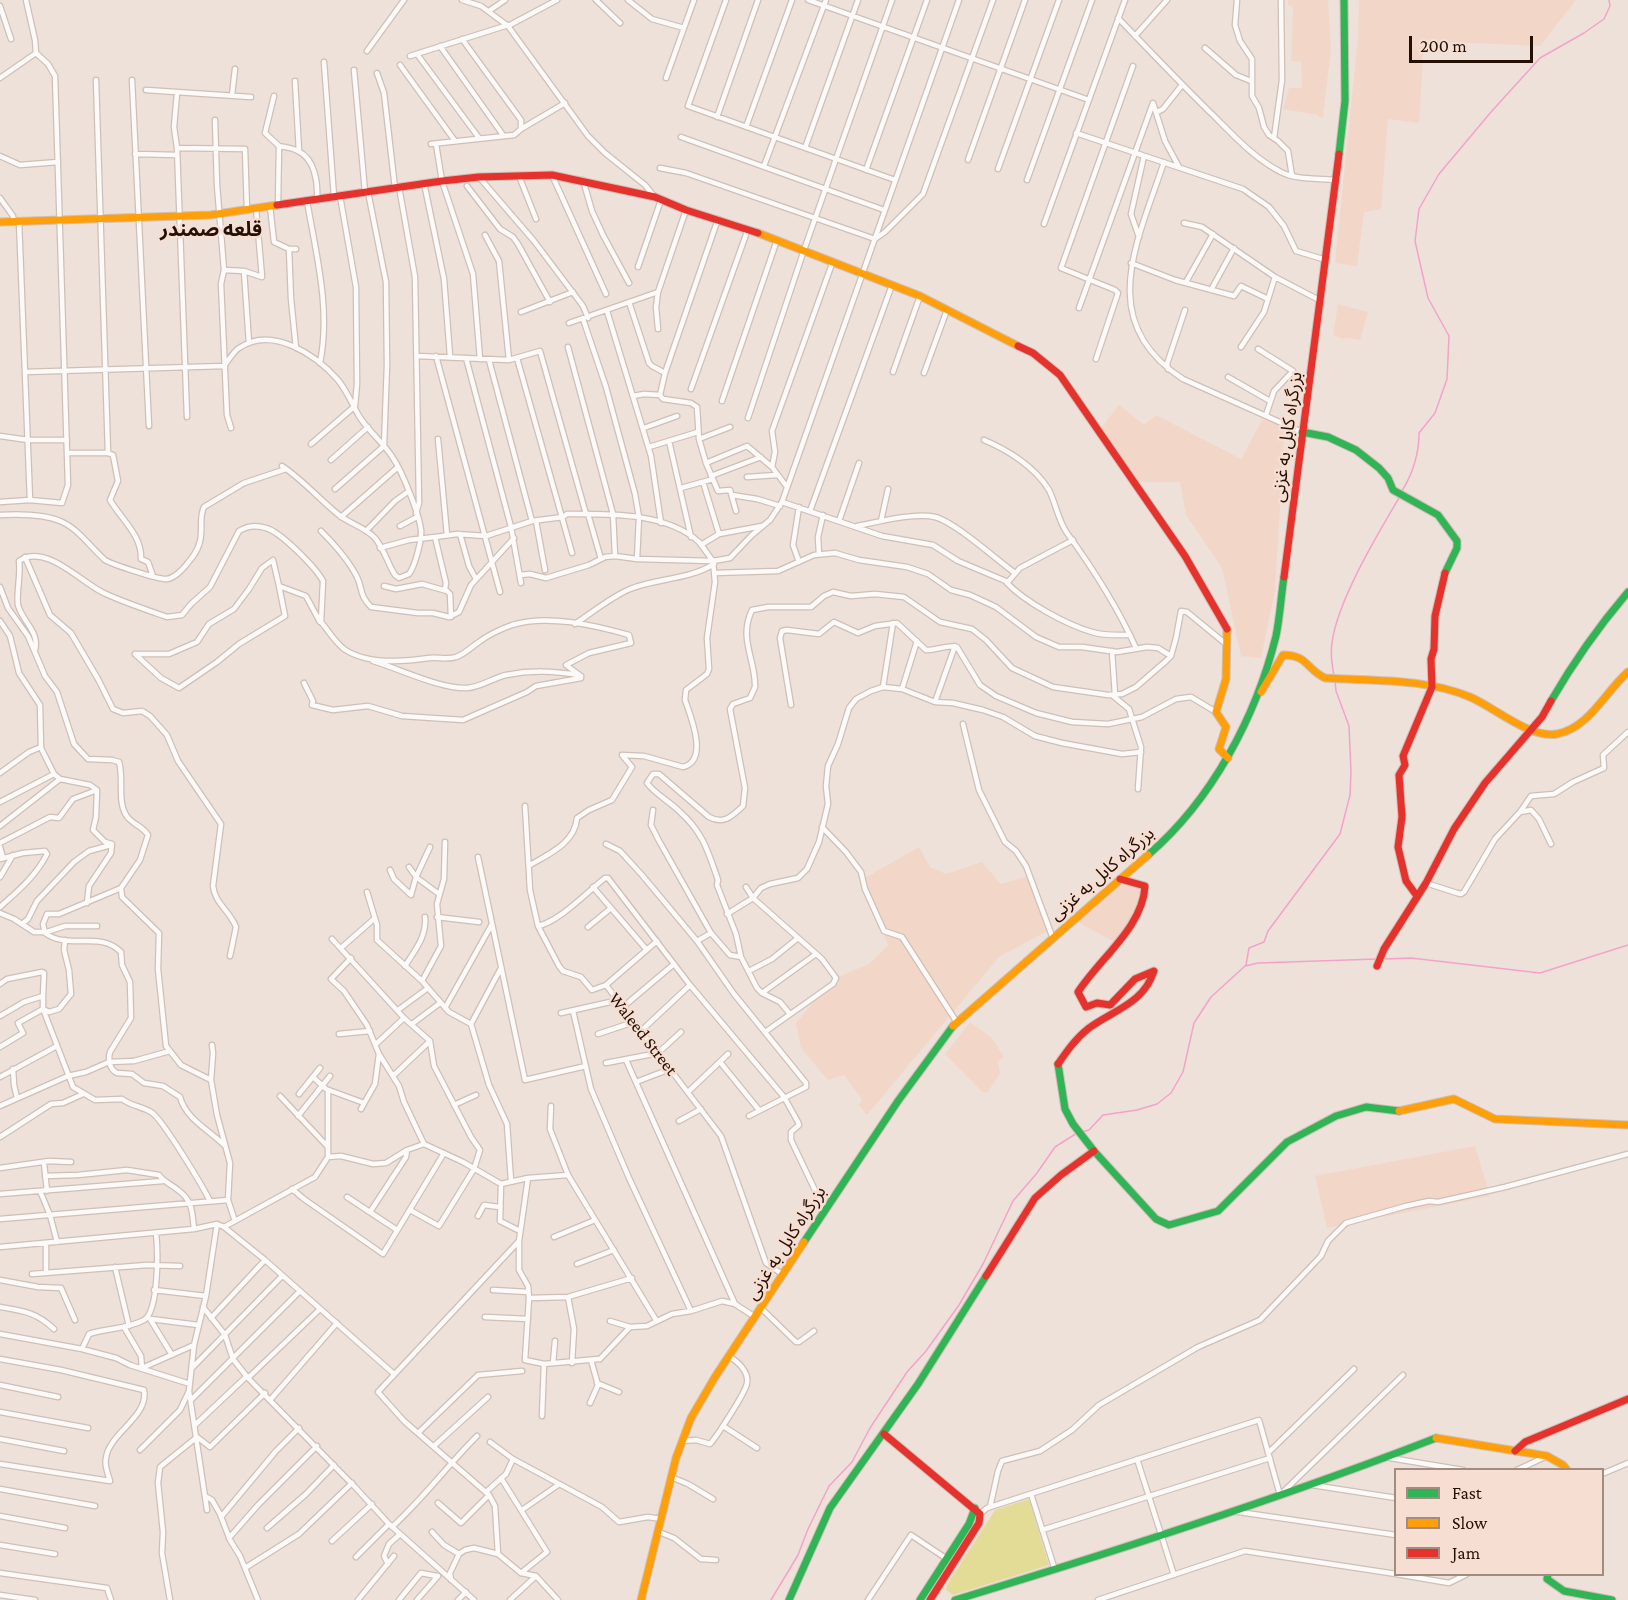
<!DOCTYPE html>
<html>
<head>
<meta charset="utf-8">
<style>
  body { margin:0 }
  #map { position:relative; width:1628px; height:1600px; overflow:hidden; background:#eee1da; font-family:"Crimson Pro",serif }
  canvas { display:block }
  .legend { position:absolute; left:1394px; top:1468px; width:210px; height:108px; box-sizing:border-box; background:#f6ded2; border:2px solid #a28c80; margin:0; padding:8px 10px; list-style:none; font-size:18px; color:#241005 }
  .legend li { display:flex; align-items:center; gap:12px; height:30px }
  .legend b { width:30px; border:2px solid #a28c80 }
  .scale { position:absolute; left:1409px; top:36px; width:124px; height:27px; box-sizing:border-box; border:3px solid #241005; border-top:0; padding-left:8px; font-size:18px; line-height:21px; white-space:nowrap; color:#241005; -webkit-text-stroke:4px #f6ded2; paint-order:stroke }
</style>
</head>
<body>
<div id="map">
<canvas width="1628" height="1600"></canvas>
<ul class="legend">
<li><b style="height:8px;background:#30b455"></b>Fast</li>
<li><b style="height:8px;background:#ff9f0a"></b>Slow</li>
<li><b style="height:8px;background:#e5322d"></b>Jam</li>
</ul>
<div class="scale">200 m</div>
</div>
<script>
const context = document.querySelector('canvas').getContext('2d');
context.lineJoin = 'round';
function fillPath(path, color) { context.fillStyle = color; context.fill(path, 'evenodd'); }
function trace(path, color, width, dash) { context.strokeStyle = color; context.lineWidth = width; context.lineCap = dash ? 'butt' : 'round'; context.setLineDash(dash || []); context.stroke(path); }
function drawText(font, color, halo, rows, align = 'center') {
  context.font = font + ' "Crimson Pro","Noto Sans Arabic",serif'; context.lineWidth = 5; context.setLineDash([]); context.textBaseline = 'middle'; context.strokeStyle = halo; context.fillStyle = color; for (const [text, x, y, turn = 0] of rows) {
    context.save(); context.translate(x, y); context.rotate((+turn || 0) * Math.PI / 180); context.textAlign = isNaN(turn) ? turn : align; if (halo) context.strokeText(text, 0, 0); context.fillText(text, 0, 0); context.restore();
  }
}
const built = new Path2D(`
  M1288,0h40l3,48 -8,69h-4l-1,-2 -35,-6 6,-21h13l-1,-26 -10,-1 2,-55 -5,-1z
  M1359,0h217l-36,46 -114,-5 -3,15 -4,67 -31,-4 -7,90 -17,3 -7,54 -22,-3 23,-225z
  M1338,304l30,8 -8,28 -12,-2 -5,1 -10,-4z
  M1119,405l25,20 12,-10 85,44 21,-39 23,1 -10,170 -14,67 -20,-2 -19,-88 -36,-53 -6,-33h-43l-36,-54z
  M919,847l11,20 16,7 36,-12 19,22 27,-8 25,52 -54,29 -132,158 -8,-10 3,-6 -18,-24 -16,5 -27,-32 -5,-25 37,-44 36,-15 19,-19 -25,-66z
  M1127,879l19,17 -30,47 -40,-22z
  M970,1022l22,16 12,19 -6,5 2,12 -13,19 -6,-2 -36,-37z
  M1475,1146l15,50 -163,32 -12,-52z`);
const green = new Path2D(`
  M1029,1499l20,66 -96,30 -7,-5 1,-5 48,-75z`);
const stream = new Path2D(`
  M1402,491c11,-18 17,-37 17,-58l16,-20 12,-34 2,-43 -21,-38 -13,-57 4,-32 20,-35 52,-62 49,-54 44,-25 20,-14 6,-13 -1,-6
  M1334,676c-2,-11 -4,-22 -2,-33 5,-41 45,-108 67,-145
  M1385,959l26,-1 129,15 88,-28
  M1246,965l3,-17 15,-6 4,-11 72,-97 10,-39 1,-23 -2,-46 -13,-35 -1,-10
  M1082,1132l7,-2 14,-15 34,-5 20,-6 14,-11 12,-21 11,-49 17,-26 34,-31 13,-3 119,-4
  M771,1600l27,-45 10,-26 21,-43 23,-24 18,-34 37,-56 19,-21 33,-46 24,-41 30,-63 24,-28 18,-26 22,-14`);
const street = new Path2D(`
  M462,0l19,6 27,20 80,110 17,17 40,32 9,11
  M596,0l24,23
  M628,0l24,19 32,9
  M726,0l-38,106 207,74
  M808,0l281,100
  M1237,0l-2,25 5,16 12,18v37l7,12 5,19 5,8 9,6 10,10 4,25
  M0,6l11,33
  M489,11l16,-11
  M1118,18c32,33 63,66 96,98 20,20 41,43 67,56 15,8 37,6 54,8
  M508,26l49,-26
  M1135,36l32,-36
  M462,39l59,81v9
  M440,46l63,89
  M1205,48l31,27 15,6
  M367,51l37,-51
  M417,54l62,84
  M410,56l98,-31
  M324,62l10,135
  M400,65l55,76
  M354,70l11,122
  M377,73l7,20 11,95
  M0,78l36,-25
  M666,78l28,-78
  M96,80l12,373 5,2 5,26 -8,19c11,19 32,35 31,59l7,3 5,14
  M132,80l17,346
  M295,81l4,70
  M146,90l105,7
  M177,93l-3,34 3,21 10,269
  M232,95l3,-26
  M274,96l-9,37 14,13 -1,59
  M1153,103l12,38 14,26
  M1157,112l6,-3 19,-24
  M717,117l41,-117
  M215,120l2,65 7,85 -3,14 6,131 4,13
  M746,127l46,-127
  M1076,133l167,56 26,18 15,19 12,25 30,9
  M681,137l203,73
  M1274,138l8,-58 -1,-80
  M431,144l83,-9 7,-6 44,-26
  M436,144l6,37 31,93 7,85
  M279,146c6,1 14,2 19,5 17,8 20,32 19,48
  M177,148l68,1 2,61
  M805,148l53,-148
  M135,154l42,1
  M0,156l20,9 38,-3
  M968,160l57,-160
  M1164,162c-26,79 -70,160 19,217l119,53
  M764,166l62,-166
  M660,168l26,5 189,66
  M998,169l61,-169
  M866,170l61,-170
  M552,175l54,119
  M519,176l17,43
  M479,177l55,64 49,65 5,12
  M583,180l9,31 11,24 26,48
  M1027,180l65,-180
  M424,183l20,96 6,77
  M467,186l33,43 13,8 5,7 32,58
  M399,187l16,90 4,226 -3,10
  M0,198l13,18 1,6
  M307,201c9,53 24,108 13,162
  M270,206l4,36 15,7h7
  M718,219l-53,154 -5,22 3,4 28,4 6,4 2,32 7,24 12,28 12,-1 6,21
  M19,221l11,279
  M1184,223l18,4 73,50 46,24
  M1044,224l81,-224
  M485,235l14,26 10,99
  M1139,237l-8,-23 13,-58
  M875,239l10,-7 38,-38 70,-194
  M289,249l2,50 5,49
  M1131,263l44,17 59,16 7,-10 27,13
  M638,267l23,-67
  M224,270l20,1 18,6 -6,-69
  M244,271l5,72
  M1186,282l27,-48
  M1211,290l23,-42
  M629,302l20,61 3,3 13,7
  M1079,308l74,-205
  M607,311l44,145 10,67
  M521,312l52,-20
  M583,319l23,68 29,107 4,23 -2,42
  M569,323l89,-31
  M658,329l-2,-22 2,-15 28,-82
  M568,347l45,167 2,42
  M1241,347l23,-35 11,-35
  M1258,349l35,22 -19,20 -8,24
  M417,356l92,4 31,-9 46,163
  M436,356l64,236
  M466,358l45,169 10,56
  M517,358l55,195
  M1096,359l22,-66 -3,-3 -54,-22 72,-202
  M489,360l43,161
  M1168,369l-1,-5 18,-54
  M25,372l199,-6c5,-6 9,-14 15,-18 33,-23 77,7 99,32 9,11 14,24 21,36 9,15 25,27 34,42 10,15 26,56 28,72 1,10 -6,36 -12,44l-10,4 -4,-3c-7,-11 -11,-26 -20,-37 -10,-11 -25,-14 -36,-23 -20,-16 -36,-35 -57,-49
  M893,372l27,-76
  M924,373l23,-63
  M1228,377l42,24
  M691,389l57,-160
  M633,396l11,-2 16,1
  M722,401l55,-161
  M748,418l56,-168 88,-250
  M644,428l33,-12
  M0,436l28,4h39
  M438,439l9,96
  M699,439l31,-12
  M984,440c24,10 51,27 65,50 7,14 9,30 18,43 27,37 50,73 69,115
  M669,441l22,96
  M311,444l44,-38 2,-22 -1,-97 -16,-91
  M649,447l49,-15
  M67,453h41
  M331,460l37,-33
  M706,463l41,-17 25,21
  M711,476l50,-19
  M747,477l30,-2
  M703,482l16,52
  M787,487l-15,-20 3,-15 -3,-21 61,-170
  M681,488l32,-9
  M335,489l49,-43 3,-81 -1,-83 -18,-90
  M732,495l25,4 23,7
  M0,502l30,-2 32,3 6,-18 -13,-409 -7,-12 -12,-11 -1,-13 -9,-40
  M782,502l100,34 51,9 25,16 50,21
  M810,511l82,-226
  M588,514l13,45
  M0,515c18,-1 43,-1 60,6 18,7 31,27 45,39 6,4 54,20 62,19 11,-2 20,-15 27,-24 13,-20 3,-34 10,-48l40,-24 42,-14
  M341,517l57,-50
  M536,521l9,49
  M839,521l20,-58
  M881,521l7,-32
  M400,526l17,-9
  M857,526c20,-4 59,-14 78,-9 20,5 62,43 80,56
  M321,531c14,14 27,28 36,46 6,12 2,18 14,30l47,6h15l16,4 10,-5 12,-27 43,-47
  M366,531l29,-30 14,-10
  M460,534l9,32 7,13
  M435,537l11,46 -1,6 5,5 1,23
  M1073,540l-53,28 -13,15c18,19 60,42 85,49 12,4 25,3 38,3
  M701,545l18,-11 43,-8
  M380,548l29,-8 26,-3 22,-3 29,2 46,-15 31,-4 4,-3c42,0 99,-2 132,28 5,6 9,13 14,19l17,-3 22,-23 18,-15 12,-18 177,-502
  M819,554l-1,-17 5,-22
  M25,557l25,58 21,18 27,46 15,30 10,4 19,-2 8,5 17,19 11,26 43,63 -8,62c2,18 17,25 23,41l-6,29
  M799,562l-6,-17 6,-38
  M715,573l63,-2 36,-16 21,-2 24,7 48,7 21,7 23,16 19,5 26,12 40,30 23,10h23l35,5 30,-5 11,1 13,8
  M520,575l10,-1 16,4 43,-13 16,-8 10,-1 22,3 76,2 2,21 -8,56 2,31 -2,5 -21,16 -1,10c6,17 24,61 -2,67l-39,-11 -22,-1 10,12 -20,33 -23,10 -12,8c-2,25 -28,36 -47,47
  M384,586l12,3 26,-5 25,7
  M0,587l8,21 20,28 17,40 12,16 17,52 14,15 24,1 7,2c5,16 -2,38 7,53 5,9 17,11 22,20l-8,25 -19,28 -62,26h-12l-4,10 2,9c25,18 54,-3 76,19l1,13 8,17 1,36 -21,34c-2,7 -1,17 7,21l15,1 12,9 19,3 17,11c6,22 29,33 44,48
  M0,621l10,15 9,37 21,32 1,43 13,26 6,5 30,6 7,5 -1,27 -3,13 12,12 7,2 -1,9 -22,33 -2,17
  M575,624c18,-12 36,-27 55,-35 28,-11 58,-9 84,-25
  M35,650c5,-18 -13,-29 -17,-45 -2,-10 3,-31 1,-44 27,-19 63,23 87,33 20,9 41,16 61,23l15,-2 9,-11 19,-17 29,-56c8,-5 18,-6 27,-3 15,4 50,40 57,53l-2,41c7,8 13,19 23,27 23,16 59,13 85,9 9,-1 19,2 27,-1 9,-3 15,-10 23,-15 9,-7 22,-13 33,-17 35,-11 82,0 117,10l2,8 -42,10 -23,12 15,11
  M1112,651l3,44
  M135,654h34l28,-12 12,-18 25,-15 15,-20 13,-21 11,-8 6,26 27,10 14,26
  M135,654l26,24 18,10 38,-26 22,-18 46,-28 -6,-30
  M373,661c27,8 67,28 94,27 14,-1 26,-10 39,-13 26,-5 47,-4 73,0
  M304,683l9,18 -1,4 21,5 35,-4 34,10 61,4 64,-28 9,-6 45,-8v-2
  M883,687l10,-64
  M902,689l15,-48
  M1112,695l17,14 12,38 -3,42
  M935,702l20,-56
  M791,705l-11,-67 2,-7 5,-1 32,4 15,-12 24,11 17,-7 22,-3 29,27c10,1 21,-6 31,-3l23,38 16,11 40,17 36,9 36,2 34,-7 34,-18 15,-2 25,15
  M963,724l16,66 26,52 11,9 10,15 26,70
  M0,773l29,-21 12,-5
  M0,802l54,-28
  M525,806l5,84 8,36 21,40 4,5 18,6 11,13 14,-5 115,151 45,127 16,11
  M653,810l-2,15 7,14 53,94 19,22 11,2
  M1520,812l11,-2 8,9 12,25
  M0,826l60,-47
  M822,827l24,25 15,20 4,17 19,42 18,6 54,84
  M445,842l-1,37 -7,25 4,42 -19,35 27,31 22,12 18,61 18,39 4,57
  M0,843l50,-26 9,1 14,-19 24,-9
  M606,844l14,7 22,24 55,66 37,53 72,89v4l-57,29
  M0,847l3,11
  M478,857l47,223 61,-14
  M0,859l23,-6 22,-2 2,3c-11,22 -29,37 -47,53
  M409,867l7,10 23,17
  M390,870l4,9 17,16 5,-18 14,-30
  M0,877l13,-22
  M1426,883l31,10 4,1 3,-2 31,-53 25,-27 11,-16 23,-2 19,-12 31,-14 -1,-13 25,-23
  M593,887l53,62
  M746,887l7,11 69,61 14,19 -3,6 -68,48
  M121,888l1,9 37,36 -1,36 8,77 15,19 30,15
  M367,892l10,33v15l45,41
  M0,913l14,6 20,13h13l18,-6h32
  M727,914l26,-16 8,-10 9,-4 28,-6 9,-9 12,-27 9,-38 -2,-18 2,-20 10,-22 11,-36 7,-9 15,-8 12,-4 19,2 33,13 18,1 30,7 20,7 32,19 27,7 60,11 19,-2
  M437,917l42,5
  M22,924l6,-5 9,-18 37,-39 15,-11 22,-6
  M538,926c22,-5 48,-33 67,-48h3l82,107 94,112 14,25 1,3 -8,7v8l34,71
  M588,927l23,-19
  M332,939l72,79 26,23 4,25 37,71 9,13 -6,19 -35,57 -29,-16
  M697,941l14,-8
  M341,948l34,-30
  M351,958l-20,21 13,12 23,34 12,29 20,32 5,16 20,42
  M405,966c10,-16 22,-30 20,-49
  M749,971l23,-12 26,-21
  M0,984l7,-5 35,-7 2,1 -1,23
  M606,985l51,-44
  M762,993l54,-39
  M623,1007l51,-43
  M445,1008l47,-84
  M398,1010l30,-22
  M573,1011l18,78 38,89 62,133
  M561,1013l58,-13
  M790,1014l-10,-12 -18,-9 -5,-5 -16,-31 -5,-23 -19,-49 1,-5c-10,-29 -15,-48 -39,-69 -10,-10 -24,-17 -32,-28l6,-9h6l50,43c15,8 23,-1 34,-11l2,-18 -15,-79 3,-5 17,-6 5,-11c1,-27 -17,-48 -3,-77l16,-3h43l13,-11 9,-4 18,4 24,-2 29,3 36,25 32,7 14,11 26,28 41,19 55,8 14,-1 14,-7 30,-26 5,-5 5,-18 5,-27 6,1 39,32
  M0,1016l24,-14 19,-6v13l30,78 22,13 27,-1c9,7 19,7 29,13 11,6 52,75 59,89
  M412,1024l28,-21
  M471,1024l30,-56
  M641,1031l49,-46
  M339,1034l31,-3
  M598,1034l36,-12
  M376,1044l28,-26
  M212,1045l1,8 -2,27 6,35 13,48 -2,37 7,21
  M0,1047l23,-14 -5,-10 25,-14 6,3 10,-3 12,-15 -2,-24 -5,-20 1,-10
  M626,1060l109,244
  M720,1062l39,48
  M606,1063l52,-10 23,-21
  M13,1069l1,16 3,13
  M393,1076l37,-35
  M0,1077l57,-31
  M313,1077l13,12 38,14
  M636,1082l34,-13
  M688,1092l40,-38
  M299,1094l21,-26
  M280,1096l48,51
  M454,1105l22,-10
  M0,1106l68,-30 18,-4 23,-10 25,-1 36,-10
  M551,1106l-1,23 18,46 88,145
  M361,1109l14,-25 4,-30
  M298,1116l32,-40
  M679,1121l22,-12
  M0,1137l51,-33 12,-1 20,-9
  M328,1157v-67
  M44,1163l3,28
  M0,1168l49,-7 22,1
  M45,1176l33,-1 49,-5 32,5c5,7 12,9 19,15 15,11 14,22 16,39
  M528,1178l-9,63v29l9,16 1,12 -4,62 19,4 54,-5
  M501,1184l-1,37 20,10
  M292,1189l12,10 79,55 61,-101
  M40,1191l10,24 7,27
  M0,1194l163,-13
  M347,1197l50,33
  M370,1212l36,-55 1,-7
  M478,1216l6,-11 15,2
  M0,1219l228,-19
  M224,1227l91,-50 13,-20 13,-1 32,8 13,-1 21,-13 17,-6 39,18 38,22 27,-6 40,-3
  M554,1237l41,-17
  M46,1243v30
  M0,1247l194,-18 23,-5 7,3 41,33 129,114
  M577,1264l37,-14
  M115,1267l14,59
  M32,1274l115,-9 33,1
  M0,1280l38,7 23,1 14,32
  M154,1290l52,6
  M493,1290l35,2
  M568,1297l6,32 -2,34
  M529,1298l39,-1 64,-19
  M0,1307c23,4 36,5 54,22
  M203,1307l22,28 8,24 15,19 107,109 34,37 85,76
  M761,1308l35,34h3l15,-11
  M485,1317l43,2
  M211,1318l54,-58
  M150,1319l22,36
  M151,1319l47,6
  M610,1321l20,6 17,-1 25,-12 19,-3 31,-10 13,3 20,13
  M124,1327l17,29 1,12 52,-23
  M0,1334l82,15 34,9 14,7 60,19
  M82,1349l7,-15c18,-6 39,-5 55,-14 15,-9 14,-70 12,-87
  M0,1359l61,11 83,20c5,27 -35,43 -38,68 -2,7 2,16 4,23l-110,-17
  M600,1359l30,-32
  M553,1363l2,-22
  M192,1368l90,-92
  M248,1378l72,-69
  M597,1383l22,9
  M0,1385l58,12
  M271,1399l66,-76
  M191,1400l109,-109
  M590,1403l8,-18 -7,-25
  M0,1412l88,16
  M542,1416l2,-52
  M195,1425l52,-49
  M723,1426l34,22
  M418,1433l60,-58 44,-4
  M0,1439l64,12
  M682,1441l14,-1 14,4c7,-8 36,-52 37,-61 2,-12 -9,-21 -18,-27
  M490,1442l23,17 89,48 17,15 29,-5 14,2
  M434,1446l54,-49
  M140,1450l40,-40 9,-19
  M1268,1453l86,-84
  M1390,1458l73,12
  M1137,1459l37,116
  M1517,1470l30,-14
  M1602,1474l26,-11
  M671,1477l17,7 25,15
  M501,1478l46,74 -26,21
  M1312,1485l84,13
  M0,1489l95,17
  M486,1492l20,-18 7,-15
  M1031,1494l24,76
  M205,1496l7,4 8,14 10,26 10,16 18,44
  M438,1503l23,20 28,-28
  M990,1507l8,-36 4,-10 38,-10 32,-21 27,-25 99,-58 62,-27 61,-64 7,-15 18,-18 60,-17 23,-5 9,1 67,-15 123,-33
  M207,1510l-18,-119 5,-46 12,-49 11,-72
  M522,1510l36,-25
  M1232,1511l164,24
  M980,1514l7,-6 272,-88 21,75 123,-120
  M0,1516l65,12
  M221,1517l55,-66 23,-23
  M392,1527c31,-28 55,-61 85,-91
  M267,1528l39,-34 28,-29
  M1042,1530l228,-72
  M432,1532l12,13 15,9
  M659,1532l15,6 27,21 15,1
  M229,1538l29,-33 59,-59
  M332,1541l40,-37
  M0,1545l55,9
  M498,1554l-3,-48 -6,-11 -85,-74 -26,-29 141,-151
  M356,1557l33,-33
  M388,1564l-4,-8 5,-12 10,-9
  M245,1568l54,-34 53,-51
  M0,1573l107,15 4,12
  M1396,1574l53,9 18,-9
  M451,1580l-1,-7 9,-19 6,-4 9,-2 24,6 23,19 15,3 22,24
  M0,1595l35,5
  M170,1600l-8,-47 1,-21 -5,-49 2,-16 37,-30 13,10 55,-54
  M358,1600l36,-44
  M399,1600l22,-27 16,3
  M417,1600l21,-24
  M458,1600l8,-8
  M510,1600l26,-24
  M868,1600l43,-65 36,24
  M1098,1600l147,-49 151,23`);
const fast = new Path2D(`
  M1339,154l6,-53 -1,-101
  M1302,432l26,5 28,13 23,18 9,10 5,12 45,25 19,26v7l-12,25
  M1551,701c22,-38 48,-75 77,-109
  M1148,855c64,-55 108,-138 128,-219 4,-19 5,-40 8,-59
  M1058,1064l7,45 8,15 21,27 62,68 13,6 49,-14 69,-69 49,-26 30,-9 33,4
  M804,1242l94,-141 55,-75
  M1548,1574l-1,5 17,12 48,9
  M789,1600l41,-92 88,-124 68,-108
  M920,1600l49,-76 6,-16
  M955,1600c162,-49 324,-101 481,-162`);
const slow = new Path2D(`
  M0,222l211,-7 66,-10
  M758,233l162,63 98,50
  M1227,629l-1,50 -10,33 10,15 -7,22 9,9
  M1261,692l22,-37c25,0 23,14 42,23 47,3 100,0 145,19 24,10 60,42 87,37 32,-6 48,-42 71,-62
  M953,1026l195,-171
  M1399,1111l55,-12 41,20 133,6
  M1436,1438l111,18 16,9 4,5
  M641,1600l35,-142 15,-40 24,-41 89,-135`);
const jam = new Path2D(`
  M277,205l165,-24 37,-4 73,-2 103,22 31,13 72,23
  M1018,346l15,7 27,22 125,181 42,73
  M1284,577l55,-423
  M1417,896l-11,-15 -8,-34 4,-30 -3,-42 6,-10 -2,-9 29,-69 -1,-28 3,-10 1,-33 10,-43
  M1377,966l7,-17 42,-66 28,-54 31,-46 57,-66 9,-16
  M1058,1064c9,-13 18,-26 31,-36 25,-18 55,-25 65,-57l-19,8 -25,26 -13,-2 -11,4 -8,-15c22,-34 65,-65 67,-106l-25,-7
  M986,1276l49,-78 26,-23 33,-24
  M884,1434l96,80 -1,9 -49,77
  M1515,1451l10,-9 103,-43`);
const streetNames = [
  ["بزرگراه کابل به غزنی",1287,437,-82],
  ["بزرگراه کابل به غزنی",1102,874,-41],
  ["Waleed Street",643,1034,52],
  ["بزرگراه کابل به غزنی",786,1243,-57]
];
const neighbourhoodNames = [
  ["قلعه صمندر",211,230]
];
fillPath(built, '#f2d7c8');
fillPath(green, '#e3dc97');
trace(stream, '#f4a2ca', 1.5);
trace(street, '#cfbfb6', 7);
trace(fast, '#cfbfb6', 9);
trace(slow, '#cfbfb6', 9);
trace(jam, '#cfbfb6', 9);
trace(street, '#fcfaf9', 4.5);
trace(fast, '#30b455', 7);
trace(slow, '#ff9f0a', 7);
trace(jam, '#e5322d', 7);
drawText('18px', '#241005', '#f6ded2', streetNames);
drawText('bold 20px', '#241005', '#f6ded2', neighbourhoodNames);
</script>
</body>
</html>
